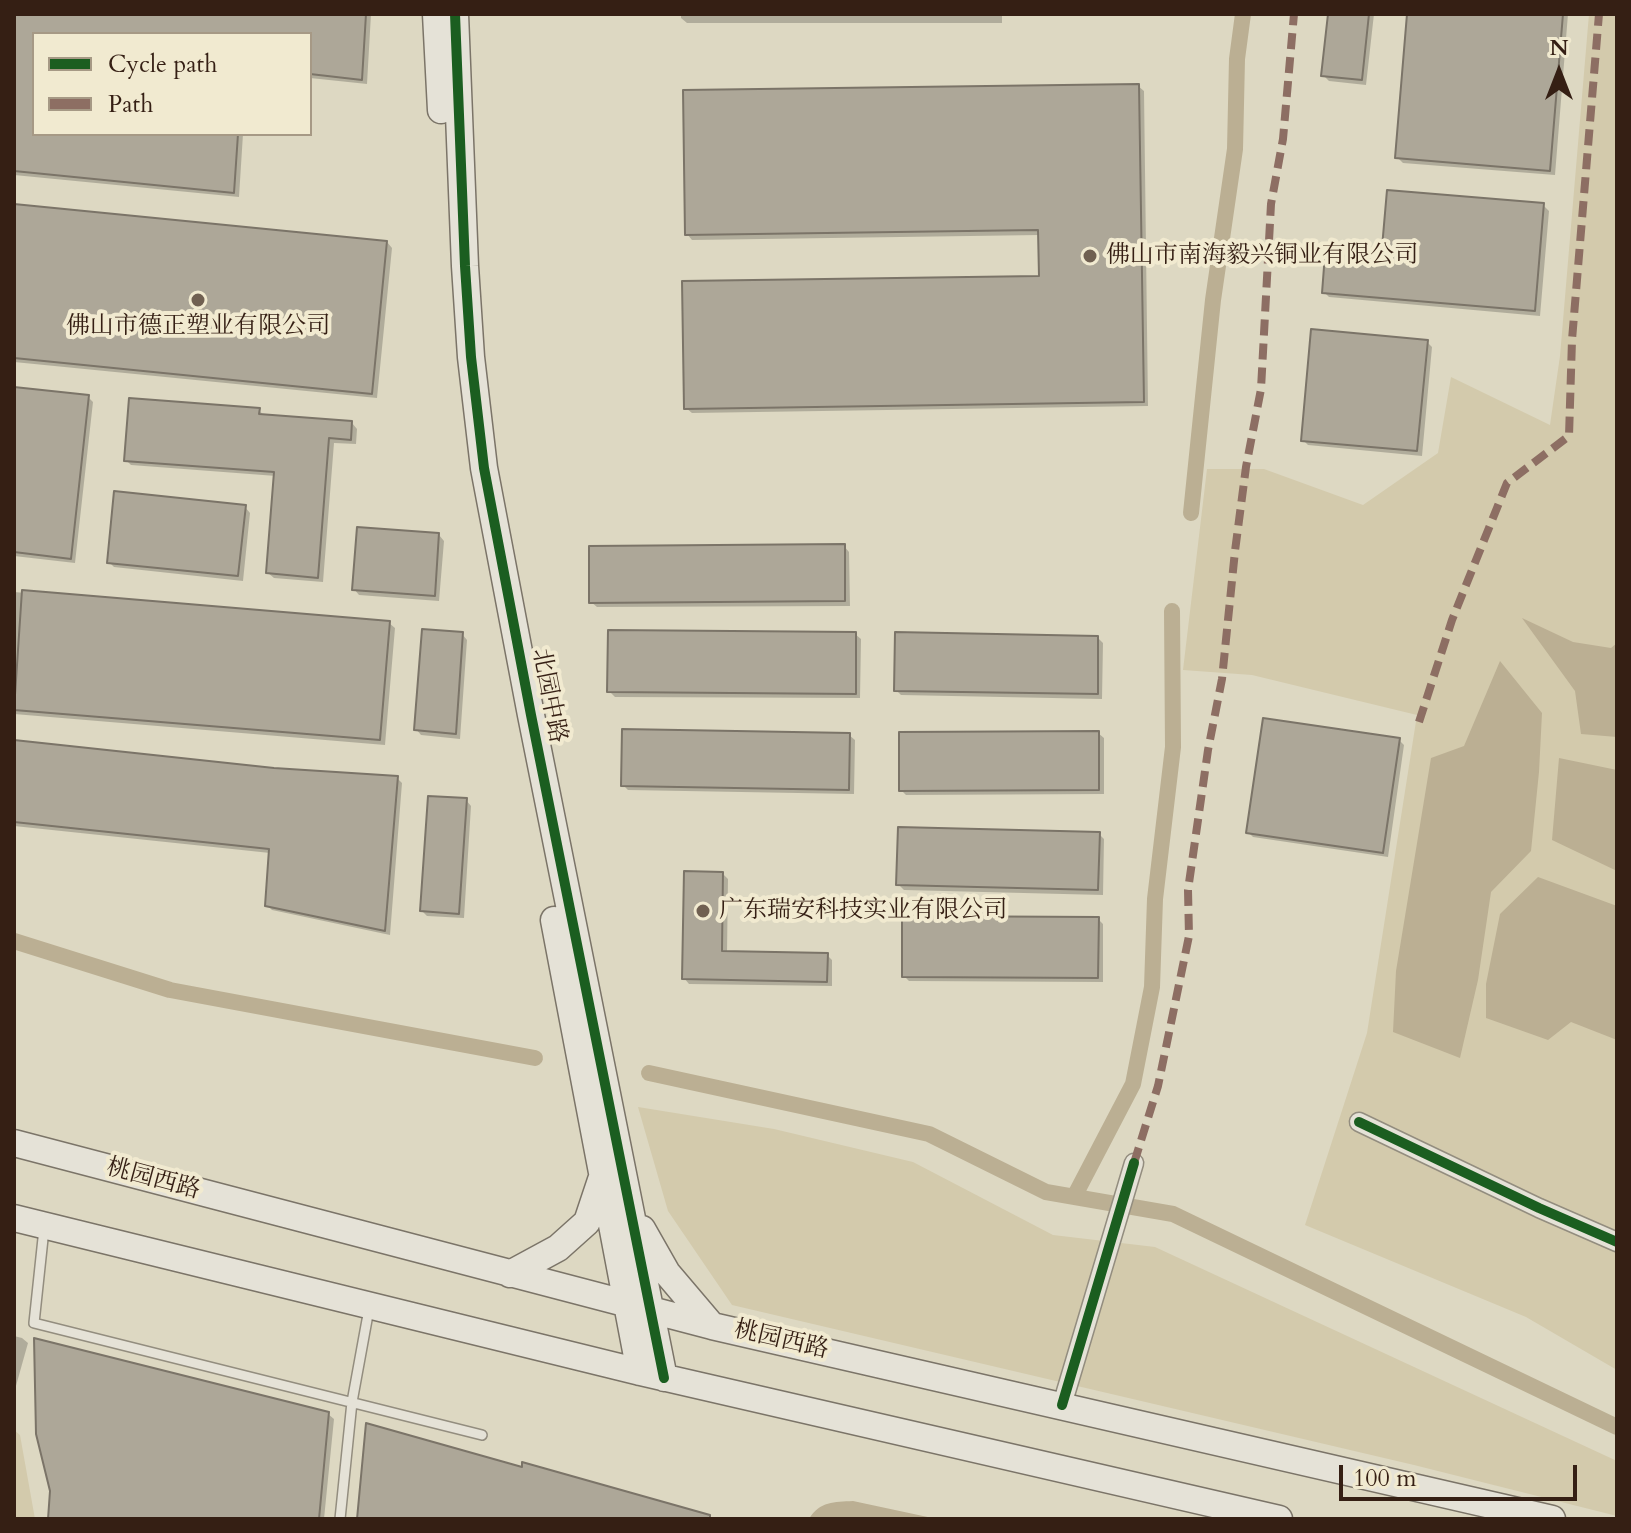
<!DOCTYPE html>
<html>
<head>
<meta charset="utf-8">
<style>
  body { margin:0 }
  #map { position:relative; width:1631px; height:1533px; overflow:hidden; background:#ddd8c2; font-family:Cardo,serif }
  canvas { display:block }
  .frame { position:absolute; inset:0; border:16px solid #351f14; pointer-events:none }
  .legend { position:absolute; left:32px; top:32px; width:280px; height:104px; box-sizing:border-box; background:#f1ead0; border:2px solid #a69985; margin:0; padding:10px 14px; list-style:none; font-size:24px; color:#351f14 }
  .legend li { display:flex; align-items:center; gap:16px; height:40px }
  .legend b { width:40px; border:2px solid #a69985 }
  .north { position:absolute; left:1519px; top:32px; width:80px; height:80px; -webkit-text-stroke:6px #f1ead0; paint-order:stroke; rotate:0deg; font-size:22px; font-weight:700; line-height:32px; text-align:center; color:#351f14 }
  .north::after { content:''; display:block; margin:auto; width:28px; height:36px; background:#351f14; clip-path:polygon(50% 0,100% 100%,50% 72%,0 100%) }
  .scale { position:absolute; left:1339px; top:1465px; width:238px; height:36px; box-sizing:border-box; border:4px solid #351f14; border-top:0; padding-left:10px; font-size:24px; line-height:28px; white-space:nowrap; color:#351f14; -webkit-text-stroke:6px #f1ead0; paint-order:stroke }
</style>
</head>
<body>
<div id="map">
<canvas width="1631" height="1533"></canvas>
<div class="frame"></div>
<ul class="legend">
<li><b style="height:10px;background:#1b5e20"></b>Cycle path</li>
<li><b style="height:10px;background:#8d6e63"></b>Path</li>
</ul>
<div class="north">N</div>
<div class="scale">100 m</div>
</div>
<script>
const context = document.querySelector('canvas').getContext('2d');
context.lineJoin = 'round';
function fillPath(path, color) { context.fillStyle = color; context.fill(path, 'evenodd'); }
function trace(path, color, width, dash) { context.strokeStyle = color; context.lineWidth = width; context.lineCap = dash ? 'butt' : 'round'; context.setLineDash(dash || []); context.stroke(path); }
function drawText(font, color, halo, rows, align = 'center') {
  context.font = font + ' Cardo,"Noto Serif SC",serif'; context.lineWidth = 8; context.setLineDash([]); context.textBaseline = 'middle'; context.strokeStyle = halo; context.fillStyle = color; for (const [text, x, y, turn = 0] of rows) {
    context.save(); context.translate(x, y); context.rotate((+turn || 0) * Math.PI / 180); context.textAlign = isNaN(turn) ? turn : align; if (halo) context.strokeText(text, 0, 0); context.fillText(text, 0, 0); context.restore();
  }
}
const green = new Path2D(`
  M1589,14h28v1356l-91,-53 -221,-92 62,-192 50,-318 -165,-40 -69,-5 24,-201h57l99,36 75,-52 13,-76 99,48 10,-69z
  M638,1107l136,22 139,33 140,73 102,12 462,214v55l-203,-51 -682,-160 -64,-94z
  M14,1430l6,5 15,84h-21z`);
const water = new Path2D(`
  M1522,618l51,24 38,6 6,-5v94l-36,-3 -6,-43z
  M1500,661l42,52 -3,59 -8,79 -40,41 -13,88 -18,78 -67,-26 3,-61 35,-213 33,-12z
  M1559,758l58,12v101l-65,-31z
  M1538,877l79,29v134l-46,-18 -23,18 -62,-22v-34l14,-70z
  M853,1501l84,18h-128c11,-18 25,-17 44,-18z`);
const shadow = new Path2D(`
  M14,14h357l-4,70 -57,-6v-44h-276v100h209l-4,63 -225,-22z
  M681,14h321v9h-315l-6,-5z
  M1330,14h44l-8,71 -37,-4 -6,-6z
  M1409,14h159l-13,161 -152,-12 -6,-6z
  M1138,86l6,5 4,315 -456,7 -6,-5 355,-130 -1,-43 -348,5 -5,-6z
  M1543,205l6,6 -9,105 -211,-19 -5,-5 59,-31z
  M14,206l373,36 5,6 -15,150 -363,-36z
  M1427,342l5,5 -10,109 -114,-11 -5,-5z
  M14,389l74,8 5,5 -18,161 -61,-7z
  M259,410l6,7 87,6 5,6 -1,15 -22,-1 -11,139 -49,-4 -6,-5 8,-97 -145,-11 -5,-5z
  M245,507l5,6 -7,68 -129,-14 -5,-5z
  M439,535l5,6 -5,60 -80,-6 -5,-6z
  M844,546l5,6 1,54 -253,1 -6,-5z
  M14,592l375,31 6,5 -10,117 -371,-31z
  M462,634l5,6 -7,99 -39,-4 -5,-6z
  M855,634l6,5 -1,59 -245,-1 -6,-6z
  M1098,638l5,5 -1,56 -201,-4 -5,-5z
  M1098,733l6,5v56l-198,1 -5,-5z
  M849,735l6,5 -1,54 -226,-4 -5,-5z
  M1399,740l5,5 -16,112 -135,-20 -5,-5z
  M14,742l260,28 123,8 5,5 -12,152 -118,-25 -5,-5 3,-52 -256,-27z
  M466,800l5,6 -7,112 -37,-2 -5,-5z
  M1099,834l5,5 -1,56 -199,-5 -6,-6z
  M723,874l5,5 -1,74 100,2 5,5v26l-143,-2 -5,-6z
  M1098,919l5,5v58l-194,-1 -5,-5z
  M14,1336l8,2 6,5 -14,50z
  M328,1414l6,5 -10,100h-272z`);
const canal = new Path2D(`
  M1191,513l22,-213 22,-151 2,-90 6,-45
  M14,941l156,49 365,68
  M649,1073l280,61 117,58 127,22 444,213
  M1074,1197l59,-113 19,-97 3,-88 18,-152 -1,-136`);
const building = new Path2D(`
  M14,14h352l-4,66 -52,-6v-40h-276v100h204l-4,59 -220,-22z
  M1328,14h41l-7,66 -41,-4z
  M1407,14h156l-13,157 -155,-13z
  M1139,84l5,318 -460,7 -2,-128 357,-5 -1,-46 -353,5 -2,-145z
  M1387,190l157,13 -9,108 -213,-18 3,-39 56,5z
  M14,204l373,37 -15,153 -358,-36z
  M1311,329l117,11 -11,111 -116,-10z
  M14,387l75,8 -18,164 -57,-7z
  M129,398l131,10 -1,6 93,7 -1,19 -22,-2 -11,140 -52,-5 8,-101 -150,-11z
  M114,491l132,14 -8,71 -131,-13z
  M357,527l82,6 -4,63 -83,-6z
  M845,544v57l-256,2v-57z
  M22,590l368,31 -10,119 -366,-30z
  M422,629l41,3 -7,102 -42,-4z
  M608,630l248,2v62l-249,-2z
  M895,632l203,4v58l-204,-3z
  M1263,718l137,20 -17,115 -137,-20z
  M622,729l228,4 -1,57 -228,-4z
  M1099,731v59l-200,1v-59z
  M14,740l260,28 124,8 -13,155 -120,-25 4,-57 -255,-27z
  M428,796l39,2 -8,116 -39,-3z
  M898,827l202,5 -2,58 -202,-5z
  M684,871l39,1 -1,79 106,2 -1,29 -145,-3z
  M902,916l197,1 -1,61 -196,-1z
  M34,1338l295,74 -10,107h-271l2,-28 -14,-57z
  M366,1423l156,44v-5l188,53v4h-353z`);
const lane = new Path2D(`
  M44,1229l-10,94 448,112
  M340,1519l12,-117 17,-93`);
const street = new Path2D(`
  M1359,1122l180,86 78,34
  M1062,1405l72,-242`);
const secondary = new Path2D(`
  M436,14l5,96
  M455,14l10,252 6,91 13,111 47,247 133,663
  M554,920l86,452
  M14,1143l698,183 840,193
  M14,1218l626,154 639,147
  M642,1229l25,44 45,53
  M510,1274l48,-26 29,-26 14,-42`);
const quiet = new Path2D(`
  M1419,722l33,-102 55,-137 62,-47 3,-96 27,-326
  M1134,1163l24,-77 31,-150 -1,-46 20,-140 14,-71 13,-128 11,-84 15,-78 10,-185 12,-65 11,-125`);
const cycleway = new Path2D(`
  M455,14l10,252 6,91 13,111 47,247 133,663
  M1359,1122l180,86 78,34
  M1062,1405l72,-242`);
const markers = [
  [1090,256,8,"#706051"],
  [198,300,8,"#706051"],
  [703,911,8,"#706051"]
];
const poiNames = [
  ["佛山市南海毅兴铜业有限公司",1106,256],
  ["佛山市德正塑业有限公司",198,327,"center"],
  ["广东瑞安科技实业有限公司",719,911]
];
const streetNames = [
  ["北园中路",548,696,79],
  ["桃园西路",153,1180,15],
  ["桃园西路",781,1341,13]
];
fillPath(green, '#d3caac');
fillPath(water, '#bbaf93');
fillPath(shadow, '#0003');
trace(canal, '#bbaf93', 16);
fillPath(building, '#ada798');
trace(building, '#7b7468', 2);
trace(lane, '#938d7f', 12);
trace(street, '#938d7f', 21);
trace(secondary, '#7b7468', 29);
trace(lane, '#e5e2d7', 9);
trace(street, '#e5e2d7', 18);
trace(secondary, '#e5e2d7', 26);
trace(quiet, '#8d6e63', 8, [16, 8]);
trace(cycleway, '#1b5e20', 10);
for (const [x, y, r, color] of markers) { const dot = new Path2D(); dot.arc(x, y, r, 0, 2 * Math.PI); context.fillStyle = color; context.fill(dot); trace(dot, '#f1ead0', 3); }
drawText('24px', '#351f14', '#f1ead0', poiNames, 'left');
drawText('24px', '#351f14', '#f1ead0', streetNames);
</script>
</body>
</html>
